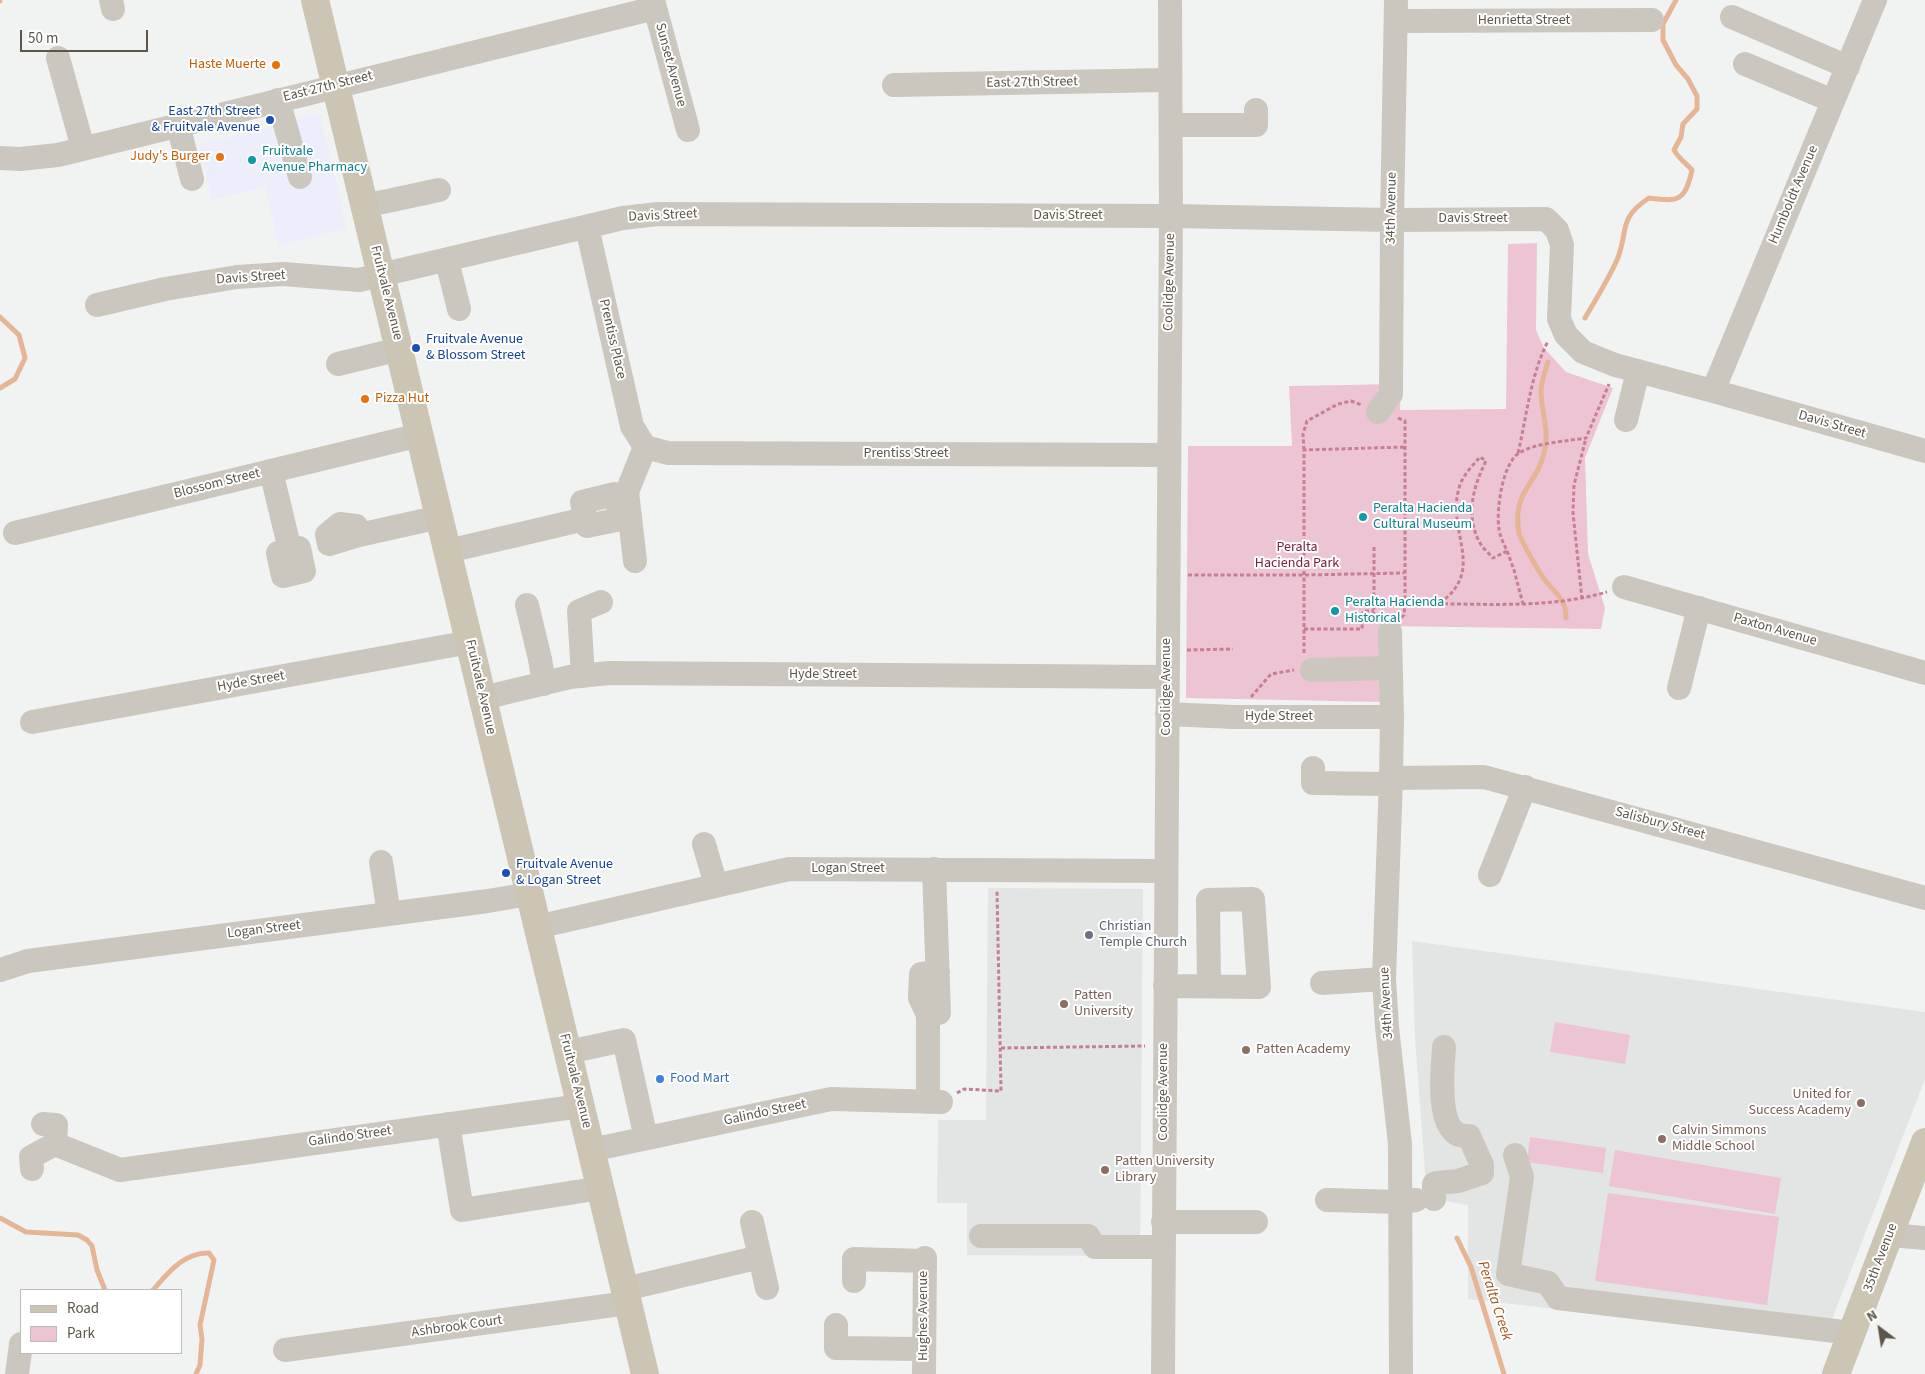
<!DOCTYPE html>
<html>
<head>
<meta charset="utf-8">
<style>
  body { margin:0 }
  #map { position:relative; width:1925px; height:1374px; overflow:hidden; background:#f1f3f3; font-family:"Source Sans 3",sans-serif }
  canvas { display:block }
  .legend { position:absolute; left:20px; top:1289px; width:162px; height:65px; box-sizing:border-box; background:#fff; border:1px solid #bebcb7; margin:0; padding:6px 9px; list-style:none; font-size:15px; color:#5d574a }
  .legend li { display:flex; align-items:center; gap:10px; height:25px }
  .legend b { width:25px; border:1px solid #bebcb7 }
  .north { position:absolute; left:1855px; top:1304px; width:50px; height:50px; -webkit-text-stroke:4px #fff; paint-order:stroke; rotate:329deg; font-size:14px; font-weight:700; line-height:20px; text-align:center; color:#5d574a }
  .north::after { content:''; display:block; margin:auto; width:18px; height:22px; background:#5d574a; clip-path:polygon(50% 0,100% 100%,50% 72%,0 100%) }
  .scale { position:absolute; left:20px; top:30px; width:128px; height:22px; box-sizing:border-box; border:2px solid #5d574a; border-top:0; padding-left:6px; font-size:15px; line-height:18px; white-space:nowrap; color:#5d574a; -webkit-text-stroke:4px #fff; paint-order:stroke }
</style>
</head>
<body>
<div id="map">
<canvas width="1925" height="1374"></canvas>
<ul class="legend">
<li><b style="height:6px;background:#cdc5b3"></b>Road</li>
<li><b style="height:14px;background:#ecc4d4"></b>Park</li>
</ul>
<div class="north">N</div>
<div class="scale">50 m</div>
</div>
<script>
const context = document.querySelector('canvas').getContext('2d');
context.lineJoin = 'round';
function fillPath(path, color) { context.fillStyle = color; context.fill(path, 'evenodd'); }
function trace(path, color, width, dash) { context.strokeStyle = color; context.lineWidth = width; context.lineCap = dash ? 'butt' : 'round'; context.setLineDash(dash || []); context.stroke(path); }
function drawText(font, color, halo, rows, align = 'center') {
  context.font = font + ' "Source Sans 3",sans-serif'; context.lineWidth = 4; context.setLineDash([]); context.textBaseline = 'middle'; context.strokeStyle = halo; context.fillStyle = color; for (const [text, x, y, turn = 0] of rows) {
    context.save(); context.translate(x, y); context.rotate((+turn || 0) * Math.PI / 180); context.textAlign = isNaN(turn) ? turn : align; if (halo) context.strokeText(text, 0, 0); context.fillText(text, 0, 0); context.restore();
  }
}
const commercial = new Path2D(`
  M320,114l27,115 -68,17 -14,-59 -53,13 -13,-56z`);
const education = new Path2D(`
  M988,888l155,1 -3,367 -173,-1v-52h-30l1,-83h48z
  M1412,941l513,71v67l-101,261 -356,-41v-94l-41,-7 -12,-160z`);
const green = new Path2D(`
  M1537,243l-1,87 8,18 22,24 47,16 -28,70 3,96 17,54 -4,21 -219,-3 1,76 -197,-4 2,-252h104l-3,-60 112,-2 -1,26 106,-1 2,-165z
  M1555,1022l75,13 -5,29 -75,-12z
  M1530,1137l76,11 -3,25 -76,-11z
  M1615,1150l166,28 -6,36 -166,-28z
  M1608,1193l171,24 -12,88 -172,-24z`);
const stream = new Path2D(`
  M0,1v-1
  M0,317l19,18 6,23 -10,21 -15,9
  M1585,318c11,-19 23,-38 32,-58 12,-29 0,-41 32,-62 30,4 36,3 43,-28 -6,-7 -14,-12 -18,-20l7,-13 2,-13 14,-15v-13l-9,-17 -12,-14 -13,-25v-16l13,-24
  M1548,362c-3,10 -7,19 -7,29 0,19 8,38 4,57 -5,35 -34,42 -26,85 2,8 21,41 26,47 11,14 21,19 21,38
  M0,1218l26,14 52,3 9,5 5,6 5,24 8,20
  M1457,1238l14,29 33,107
  M153,1290c15,-17 31,-38 56,-37l5,7 -14,65 2,14 -2,26 -4,9`);
const path = new Path2D(`
  M1398,418l7,3v183l-1,11 -3,3
  M1304,450l-1,-16 4,-13 31,-17 13,-3 11,4
  M1518,453c9,-38 12,-76 30,-112
  M1374,547v69l4,2
  M1507,551l7,19 9,34
  M1188,575h116l100,-2
  M1582,599l-9,-86 1,-28 12,-47
  M1440,603c48,-35 4,-72 20,-118 4,-11 13,-20 20,-28l6,4c-13,26 -21,55 -6,82 3,6 9,10 13,15l14,-7c-3,-7 -7,-14 -8,-22 -3,-18 3,-65 20,-76 15,-10 49,-12 67,-15l23,-54
  M1405,604c67,-2 136,7 202,-12
  M1304,629h58l1,-18h11
  M1187,650l46,-1
  M1304,653v-203l101,-3
  M1251,697l20,-23 23,-4
  M1001,1048l144,-2
  M957,1093l7,-4 37,2 -4,-201`);
const minor = new Path2D(`
  M111,0l2,9
  M653,0l35,130
  M1732,17l116,50
  M1396,21l256,-1
  M58,58l25,90
  M1745,64l88,37
  M894,85l276,-5
  M278,100l22,77
  M178,125l14,54
  M1171,125h85v-15
  M0,158l20,1 38,-4 597,-147
  M364,206l75,-16
  M587,227l45,199 13,21
  M447,261l12,48
  M97,305l68,-16 72,-12 46,-3 76,6 264,-62 35,-4 513,2 221,4 154,-1 11,11 5,15 -3,74 7,16 17,17 32,13 98,26 212,60
  M338,364l62,-15
  M1713,391l162,-391
  M1378,412l13,-18 1,-174 4,-220
  M1626,420l12,-49
  M645,447l23,6 501,2
  M271,471l19,79 -12,3 5,23 21,-5 -5,-23 -9,2
  M15,533l405,-98
  M359,535l-30,9 -2,-9 13,-11 16,2 3,9 81,-18
  M448,551l137,-32 2,7 34,-7 -6,-25 -33,8 3,17
  M635,561l-8,-69 18,-45
  M1624,587l301,86
  M527,605l13,54 4,25
  M1390,632l2,85 -1,61 -7,201 3,48 13,117 1,230
  M1312,670l79,-2
  M583,676l-4,-65 22,-9
  M1679,688l20,-80
  M483,698l87,-21 39,-4 558,4
  M1167,714l67,3h158
  M32,722l438,-80
  M1313,768v15l77,1
  M1391,778l93,-1 441,121
  M704,844l12,41
  M381,862l8,52
  M1490,875l35,-88
  M537,927l252,-58 376,2
  M0,970l28,-9 460,-60 41,-7
  M1322,983l62,-4
  M1165,986l94,1 -6,-88 -45,1 1,86
  M928,1015l-8,-17 1,-24 17,-2
  M568,1052l56,-12 22,98
  M928,1102v-87l11,-2 -5,-144
  M43,1124l13,1 -1,19 65,26 461,-64
  M448,1124l14,86 139,-22
  M591,1150l240,-51 110,3
  M1515,1155l7,22 -14,97 40,9 10,15 294,35
  M32,1169l-1,-12 24,-13
  M1434,1199v-15l3,-1 21,-2 24,-8v-8l-13,-29c-4,0 -9,0 -12,-2 -21,-13 -14,-66 -13,-87
  M1327,1200l74,2 15,-2
  M1163,1222h93
  M1890,1235l35,3
  M981,1236h107l7,11h68
  M760,1257l7,31
  M854,1281v-22l71,2
  M625,1289l135,-32 -8,-35
  M836,1325v23l88,1
  M285,1350l343,-47
  M17,1374l4,-30
  M924,1374l1,-116
  M1163,1374l8,-1158 -1,-216`);
const major = new Path2D(`
  M315,0l330,1374
  M1836,1374l89,-232`);
const markers = [
  [276,65,5,"#e8710a"],
  [270,120,5,"#1a4fb4"],
  [220,157,5,"#e8710a"],
  [252,160,5,"#0f9aa8"],
  [416,348,5,"#1a4fb4"],
  [365,399,5,"#e8710a"],
  [1363,517,5,"#0f9aa8"],
  [1335,611,5,"#0f9aa8"],
  [506,873,5,"#1a4fb4"],
  [1089,935,5,"#6b7280"],
  [1064,1004,5,"#8d6e63"],
  [1246,1050,5,"#8d6e63"],
  [660,1079,5,"#3f7fe0"],
  [1861,1103,5,"#8d6e63"],
  [1662,1139,5,"#8d6e63"],
  [1105,1170,5,"#8d6e63"]
];
const streetNames = [
  ["Henrietta Street",1524,21],
  ["Sunset Avenue",670,65,75],
  ["East 27th Street",1032,83,-1],
  ["East 27th Street",328,87,-14],
  ["Humboldt Avenue",1794,195,-67],
  ["34th Avenue",1392,208,-89],
  ["Davis Street",663,216,-3],
  ["Davis Street",1068,216],
  ["Davis Street",1473,219],
  ["Davis Street",251,278,-4],
  ["Coolidge Avenue",1170,282,-89],
  ["Fruitvale Avenue",386,293,76],
  ["Prentiss Place",612,339,77],
  ["Davis Street",1832,425,16],
  ["Prentiss Street",906,454],
  ["Blossom Street",217,484,-14],
  ["Paxton Avenue",1775,630,16],
  ["Hyde Street",823,675],
  ["Hyde Street",251,682,-10],
  ["Fruitvale Avenue",480,687,77],
  ["Coolidge Avenue",1167,687,-90],
  ["Hyde Street",1279,717],
  ["Salisbury Street",1660,824,15],
  ["Logan Street",848,869],
  ["Logan Street",264,930,-7],
  ["34th Avenue",1387,1003,-93],
  ["Fruitvale Avenue",575,1081,76],
  ["Coolidge Avenue",1164,1092,-90],
  ["Galindo Street",765,1113,-12],
  ["Galindo Street",350,1137,-8],
  ["35th Avenue",1881,1258,-69],
  ["Hughes Avenue",924,1316,-90],
  ["Ashbrook Court",457,1327,-8]
];
const foodNames = [
  ["Haste Muerte",266,65],
  ["Judy's Burger",210,157],
  ["Pizza Hut",375,399,"left"]
];
const transitNames = [
  ["East 27th Street",260,112,"right"],
  ["& Fruitvale Avenue",260,128,"right"],
  ["Fruitvale Avenue",426,340],
  ["& Blossom Street",426,356],
  ["Fruitvale Avenue",516,865],
  ["& Logan Street",516,881]
];
const cultureNames = [
  ["Fruitvale",262,152],
  ["Avenue Pharmacy",262,168],
  ["Peralta Hacienda",1373,509],
  ["Cultural Museum",1373,525],
  ["Peralta Hacienda",1345,603],
  ["Historical",1345,619]
];
const parkNames = [
  ["Peralta",1297,548],
  ["Hacienda Park",1297,564]
];
const worshipNames = [
  ["Christian",1099,927],
  ["Temple Church",1099,943]
];
const educationNames = [
  ["Patten",1074,996],
  ["University",1074,1012],
  ["Patten Academy",1256,1050],
  ["United for",1851,1095,"right"],
  ["Success Academy",1851,1111,"right"],
  ["Calvin Simmons",1672,1131],
  ["Middle School",1672,1147],
  ["Patten University",1115,1162],
  ["Library",1115,1178]
];
const shopNames = [
  ["Food Mart",670,1079]
];
const waterNames = [
  ["Peralta Creek",1494,1301,72]
];
fillPath(commercial, '#edeefb');
fillPath(education, '#e2e5e4');
fillPath(green, '#ecc4d4');
trace(stream, '#e5b695', 5);
trace(path, '#c87f94', 3, [4, 2.5]);
trace(minor, '#ccc7be', 24);
trace(major, '#cdc5b3', 28);
for (const [x, y, r, color] of markers) { const dot = new Path2D(); dot.arc(x, y, r, 0, 2 * Math.PI); context.fillStyle = color; context.fill(dot); trace(dot, '#fff', 2); }
drawText('14px', '#5d574a', '#fff', streetNames);
drawText('14px', '#c56008', '#fff', foodNames, 'right');
drawText('14px', '#164399', '#fff', transitNames, 'left');
drawText('14px', '#0d838f', '#fff', cultureNames, 'left');
drawText('14px', '#7a203a', '#fff', parkNames);
drawText('14px', '#5b616d', '#fff', worshipNames, 'left');
drawText('14px', '#785e54', '#fff', educationNames, 'left');
drawText('14px', '#366cbe', '#fff', shopNames, 'left');
drawText('italic 15px', '#a25219', '#fff', waterNames);
</script>
</body>
</html>
